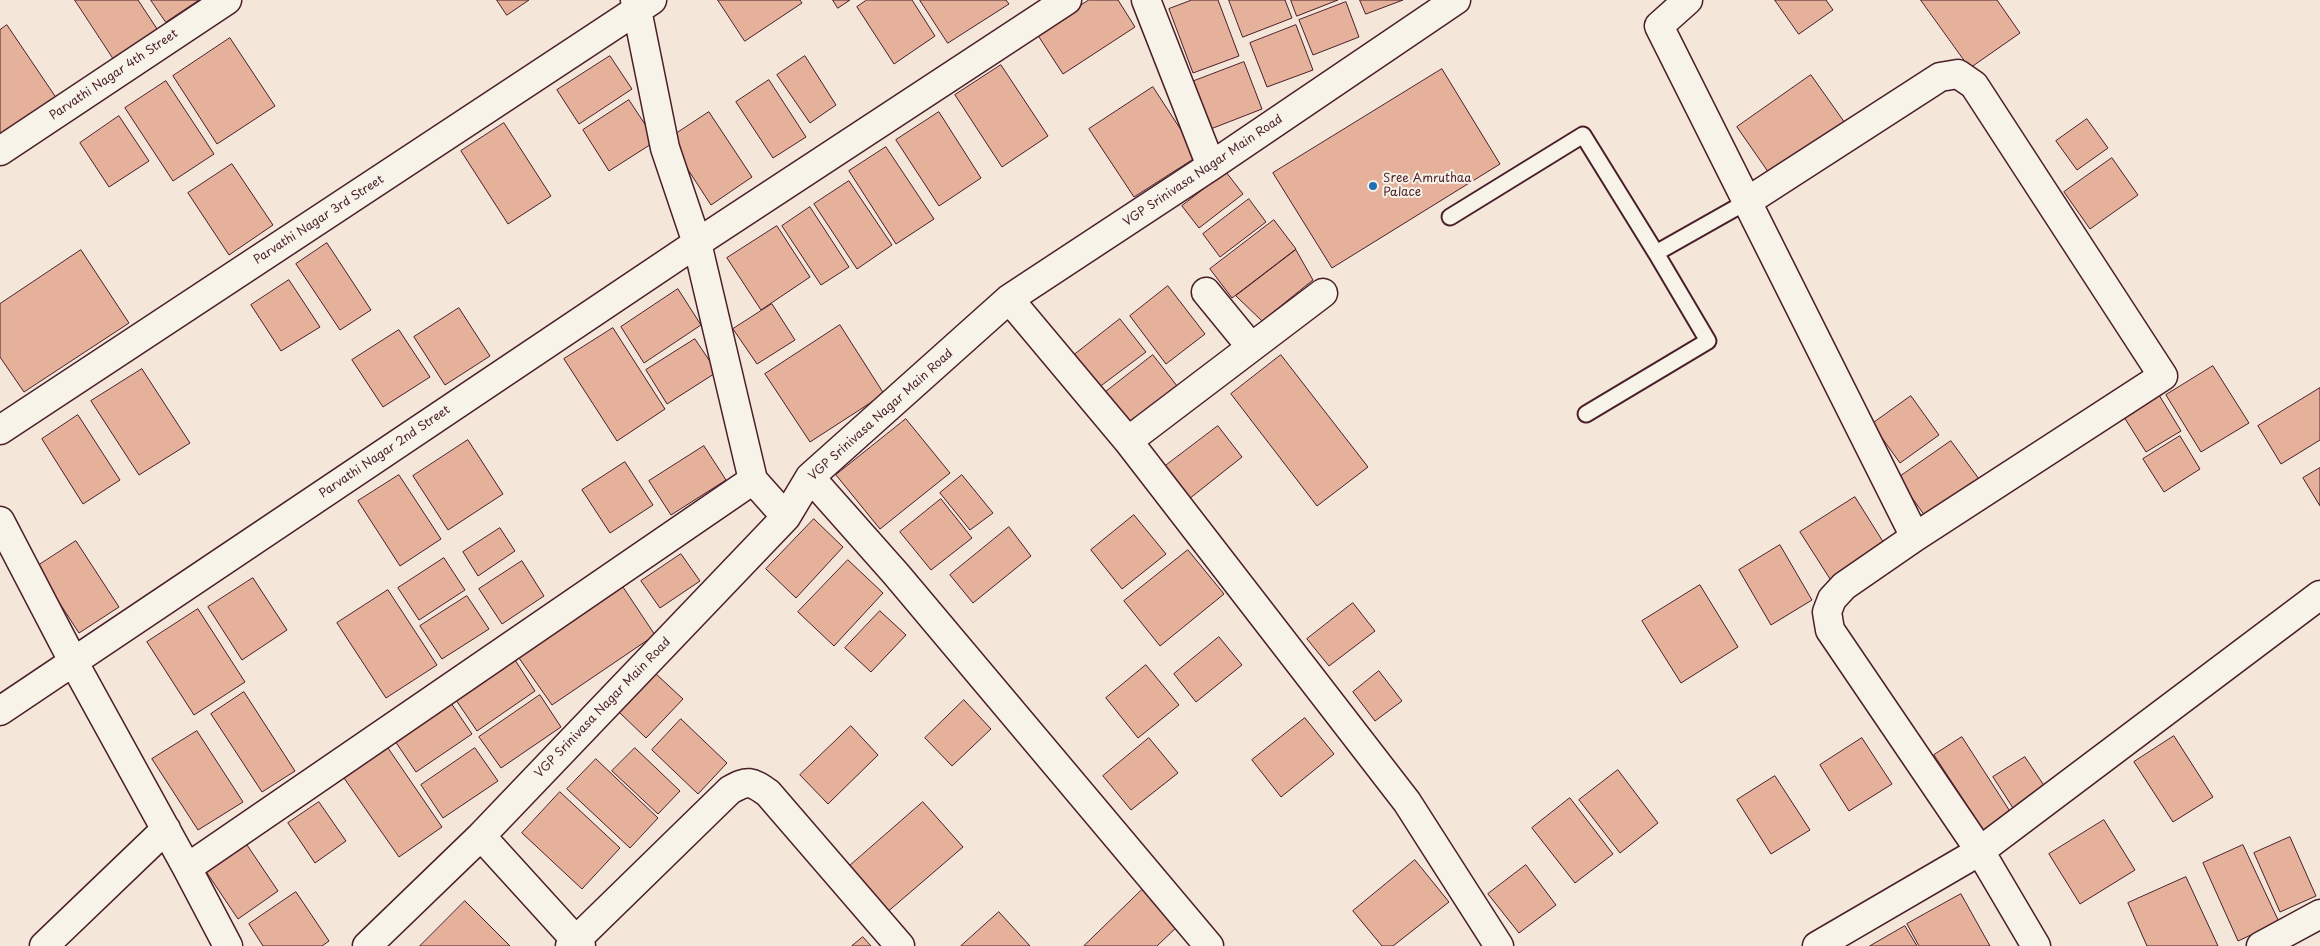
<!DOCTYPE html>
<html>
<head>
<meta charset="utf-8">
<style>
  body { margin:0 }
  canvas { display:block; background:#f4e6d8 }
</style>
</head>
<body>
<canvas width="2320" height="946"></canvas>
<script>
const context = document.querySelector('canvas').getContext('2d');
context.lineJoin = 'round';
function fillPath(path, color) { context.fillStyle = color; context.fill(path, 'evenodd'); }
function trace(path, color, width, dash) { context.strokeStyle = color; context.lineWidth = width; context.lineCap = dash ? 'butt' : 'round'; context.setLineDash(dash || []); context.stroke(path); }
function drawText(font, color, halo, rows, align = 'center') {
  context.font = font + ' "Playpen Sans",sans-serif'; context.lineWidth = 4; context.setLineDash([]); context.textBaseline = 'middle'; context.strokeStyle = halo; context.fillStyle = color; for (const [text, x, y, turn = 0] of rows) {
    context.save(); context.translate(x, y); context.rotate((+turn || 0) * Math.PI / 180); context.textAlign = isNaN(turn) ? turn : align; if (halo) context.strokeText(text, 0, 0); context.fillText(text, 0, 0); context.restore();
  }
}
const building = new Path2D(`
  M75,0h63l23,35 -44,29z
  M151,0h48l-33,22z
  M497,0h32l-22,15z
  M718,0h82l2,3 -57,38z
  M833,0h17l-12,8z
  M867,0h45l23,36 -41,28 -37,-57z
  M920,0h86l3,4 -61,39z
  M1089,0h29l17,27 -72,47 -26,-40z
  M1192,0h26l21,56 -46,17 -24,-64z
  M1229,0h56l7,18 -49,19z
  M1291,0h47l-41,16z
  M1360,0h43l-37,14z
  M1775,0h51l7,10 -34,24z
  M1921,0h76l23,33 -50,35z
  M1346,2l13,35 -46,18 -14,-35z
  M7,25l52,77 -59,34v-106z
  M1296,25l17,45 -46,17 -17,-44z
  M230,38l45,68 -58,38 -44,-68z
  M610,56l22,33 -53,35 -22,-34z
  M805,56l31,49 -26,18 -33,-48z
  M1244,62l18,47 -54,21 -19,-47z
  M1001,65l47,71 -46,31 -47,-72z
  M1442,69l58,95 -168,104 -59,-95z
  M1811,75l34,48 -74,53 -34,-49z
  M769,80l37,57 -33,21 -37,-56z
  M166,81l48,73 -41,27 -48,-73z
  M1153,87l45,69 -64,41 -45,-68z
  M629,100l27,41 -47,30 -26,-41z
  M709,112l43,65 -41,28 -43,-66z
  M939,112l42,66 -42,28 -43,-66z
  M119,116l30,45 -40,26 -29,-44z
  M2087,119l21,29 -31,22 -21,-29z
  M504,123l47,73 -43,28 -47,-73z
  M886,147l48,72 -38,25 -47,-73z
  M2112,158l26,37 -48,34 -26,-37z
  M232,164l41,61 -44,30 -41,-62z
  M1226,172l17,22 -44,34 -17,-22z
  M849,181l43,64 -35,24 -43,-65z
  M1249,199l17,23 -46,35 -17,-23z
  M810,207l39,60 -28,18 -39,-59z
  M1274,220l22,29 -64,49 -22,-29z
  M777,226l33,51 -49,33 -34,-52z
  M327,243l44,67 -31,20 -44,-66z
  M81,250l48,73 -105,69 -24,-35v-53z
  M1296,250l17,30 -51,41 -26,-25z
  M289,280l31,47 -39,24 -30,-46z
  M1168,286l37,48 -39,30 -36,-48z
  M678,289l23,36 -57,38 -23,-36z
  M772,304l23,36 -38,24 -24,-35z
  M459,308l31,48 -45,29 -31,-48z
  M1120,319l26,33 -52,39 -25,-32z
  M840,325l44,69 -74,48 -45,-68z
  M613,328l52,81 -48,32 -53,-82z
  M399,330l31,47 -47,30 -31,-47z
  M695,339l22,33 -50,32 -21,-34z
  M1153,355l28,36 -56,42 -27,-35z
  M1281,355l87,112 -51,39 -86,-112z
  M2213,366l36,57 -48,29 -35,-57z
  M142,369l48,74 -51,32 -48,-74z
  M2320,388v52l-39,24 -23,-38z
  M2159,395l22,36 -35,21 -22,-35z
  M1911,396l28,39 -39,28 -28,-39z
  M78,415l42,65 -37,24 -41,-65z
  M906,419l44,54 -70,56 -44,-54z
  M1218,426l24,31 -53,42 -25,-32z
  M2180,436l20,33 -36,23 -21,-33z
  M468,440l35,54 -55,36 -35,-54z
  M1951,441l28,38 -54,37 -27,-38z
  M704,446l22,34 -55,35 -22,-34z
  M625,462l28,43 -43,28 -28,-43z
  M2320,468v38l-17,-28z
  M399,475l42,64 -41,27 -42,-65z
  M962,475l31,38 -23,17 -30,-37z
  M1855,497l32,51 -55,34 -32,-50z
  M941,499l31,39 -41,32 -31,-38z
  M1134,515l32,39 -44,35 -31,-39z
  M814,519l29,28 -47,51 -30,-29z
  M1009,527l22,29 -58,47 -23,-28z
  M500,528l15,23 -37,25 -15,-24z
  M76,541l43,66 -40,26 -43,-66z
  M1780,545l32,55 -41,25 -32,-55z
  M1188,550l36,44 -64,52 -36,-45z
  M681,554l19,27 -40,27 -19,-27z
  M444,558l21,32 -46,30 -21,-32z
  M848,560l35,33 -49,53 -36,-34z
  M522,561l22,35 -42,28 -23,-35z
  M253,578l34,52 -45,30 -34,-53z
  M1700,585l38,62 -57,36 -39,-62z
  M623,587l32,48 -103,70 -33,-47z
  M388,590l49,75 -51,33 -49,-75z
  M467,596l22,33 -47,30 -22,-33z
  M1353,603l22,28 -46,35 -22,-27z
  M198,609l47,73 -51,33 -47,-73z
  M880,611l26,24 -35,37 -26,-24z
  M1219,637l23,28 -46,37 -22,-28z
  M515,660l20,31 -58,40 -21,-31z
  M1146,665l33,40 -41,33 -32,-40z
  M1379,671l23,30 -27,20 -22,-29z
  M656,674l27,25 -37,39 -27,-26z
  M244,692l51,79 -33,21 -51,-78z
  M540,695l21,32 -60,41 -22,-31z
  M964,700l27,29 -39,37 -27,-28z
  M451,703l21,31 -56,38 -21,-31z
  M1305,718l29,36 -53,43 -29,-37z
  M681,719l46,44 -29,31 -46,-44z
  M851,726l27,29 -50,49 -28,-29z
  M197,731l46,71 -45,28 -46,-71z
  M2174,736l39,61 -40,25 -39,-60z
  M1962,737l51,79 -27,18 -52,-79z
  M1149,738l29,35 -47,37 -28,-34z
  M1862,738l30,46 -43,27 -29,-46z
  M388,748l54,79 -43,30 -55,-79z
  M475,748l23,33 -55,37 -22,-33z
  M635,748l45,43 -22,23 -46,-43z
  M2025,757l20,30 -32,21 -20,-31z
  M596,759l62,59 -28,30 -63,-59z
  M1618,770l40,53 -38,30 -41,-53z
  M1775,776l35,54 -39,24 -34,-54z
  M560,792l60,56 -38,41 -60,-56z
  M1570,798l43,56 -38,29 -43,-55z
  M319,802l27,39 -31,22 -27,-40z
  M923,802l40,45 -78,67 -40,-44z
  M2104,820l31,50 -55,34 -31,-50z
  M2290,837l26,59 -36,16 -26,-59z
  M245,842l33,49 -40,28 -33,-49z
  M2243,845l36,77 -41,19 -35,-78z
  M1415,860l34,42 -56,44h-11l-29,-35z
  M1526,865l30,40 -37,28 -31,-39z
  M2186,877l32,69h-71l-19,-43z
  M1146,886l35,37 -24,23h-73z
  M296,892l33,49 -7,5h-59l-14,-22z
  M1961,894l29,52h-71l-12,-22z
  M465,901l45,45h-90z
  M999,912l31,34h-69z
  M1905,926l12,20h-47z
  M863,937l8,9h-19z`);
const lane = new Path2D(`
  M1450,217l133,-82 73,118 92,-52
  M1586,414l122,-73 -52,-88`);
const street = new Path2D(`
  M635,0l30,148 32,95 56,237 33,37
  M1146,0l65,166
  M1688,0l-29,26 256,511
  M0,151l227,-151
  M1748,201l192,-124 18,-3 16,11 189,291 -248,161 -71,49 -12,13 -5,13 3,18 150,221 340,-256
  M1206,292l45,55
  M1009,299l119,142 279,361 92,144
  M0,430l652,-430
  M1128,441l195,-148
  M810,477l86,97 313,372
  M0,521l73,140 114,207
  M0,711l697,-468 370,-243
  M481,836l100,110
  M44,946l122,-117
  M228,946l-41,-78 566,-388
  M367,946l114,-110 305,-319 24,-40 199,-178 202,-133 245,-166
  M570,946l160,-156c18,-10 21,-9 38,3l132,153
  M1817,946l163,-95 56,95
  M2261,946l59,-32`);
const markers = [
  [1373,186,5,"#1f6fb2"]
];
const streetNames = [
  ["Parvathi Nagar 4th Street",114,75,-34],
  ["VGP Srinivasa Nagar Main Road",1203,171,-34],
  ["Parvathi Nagar 3rd Street",319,220,-33],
  ["VGP Srinivasa Nagar Main Road",881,415,-42],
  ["Parvathi Nagar 2nd Street",385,452,-34],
  ["VGP Srinivasa Nagar Main Road",603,708,-46]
];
const poiNames = [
  ["Sree Amruthaa",1383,179],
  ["Palace",1383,193]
];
fillPath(building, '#e6b19a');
trace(building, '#4a1f2b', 1);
trace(lane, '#4a1f2b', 19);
trace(street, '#4a1f2b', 31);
trace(lane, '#f7f3e8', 15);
trace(street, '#f7f3e8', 28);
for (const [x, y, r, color] of markers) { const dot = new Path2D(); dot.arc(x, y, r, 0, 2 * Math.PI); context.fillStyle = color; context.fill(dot); trace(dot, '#f7f3e8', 2); }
drawText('12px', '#4a1f2b', '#f7f3e8', streetNames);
drawText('12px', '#4a1f2b', '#f7f3e8', poiNames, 'left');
</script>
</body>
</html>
